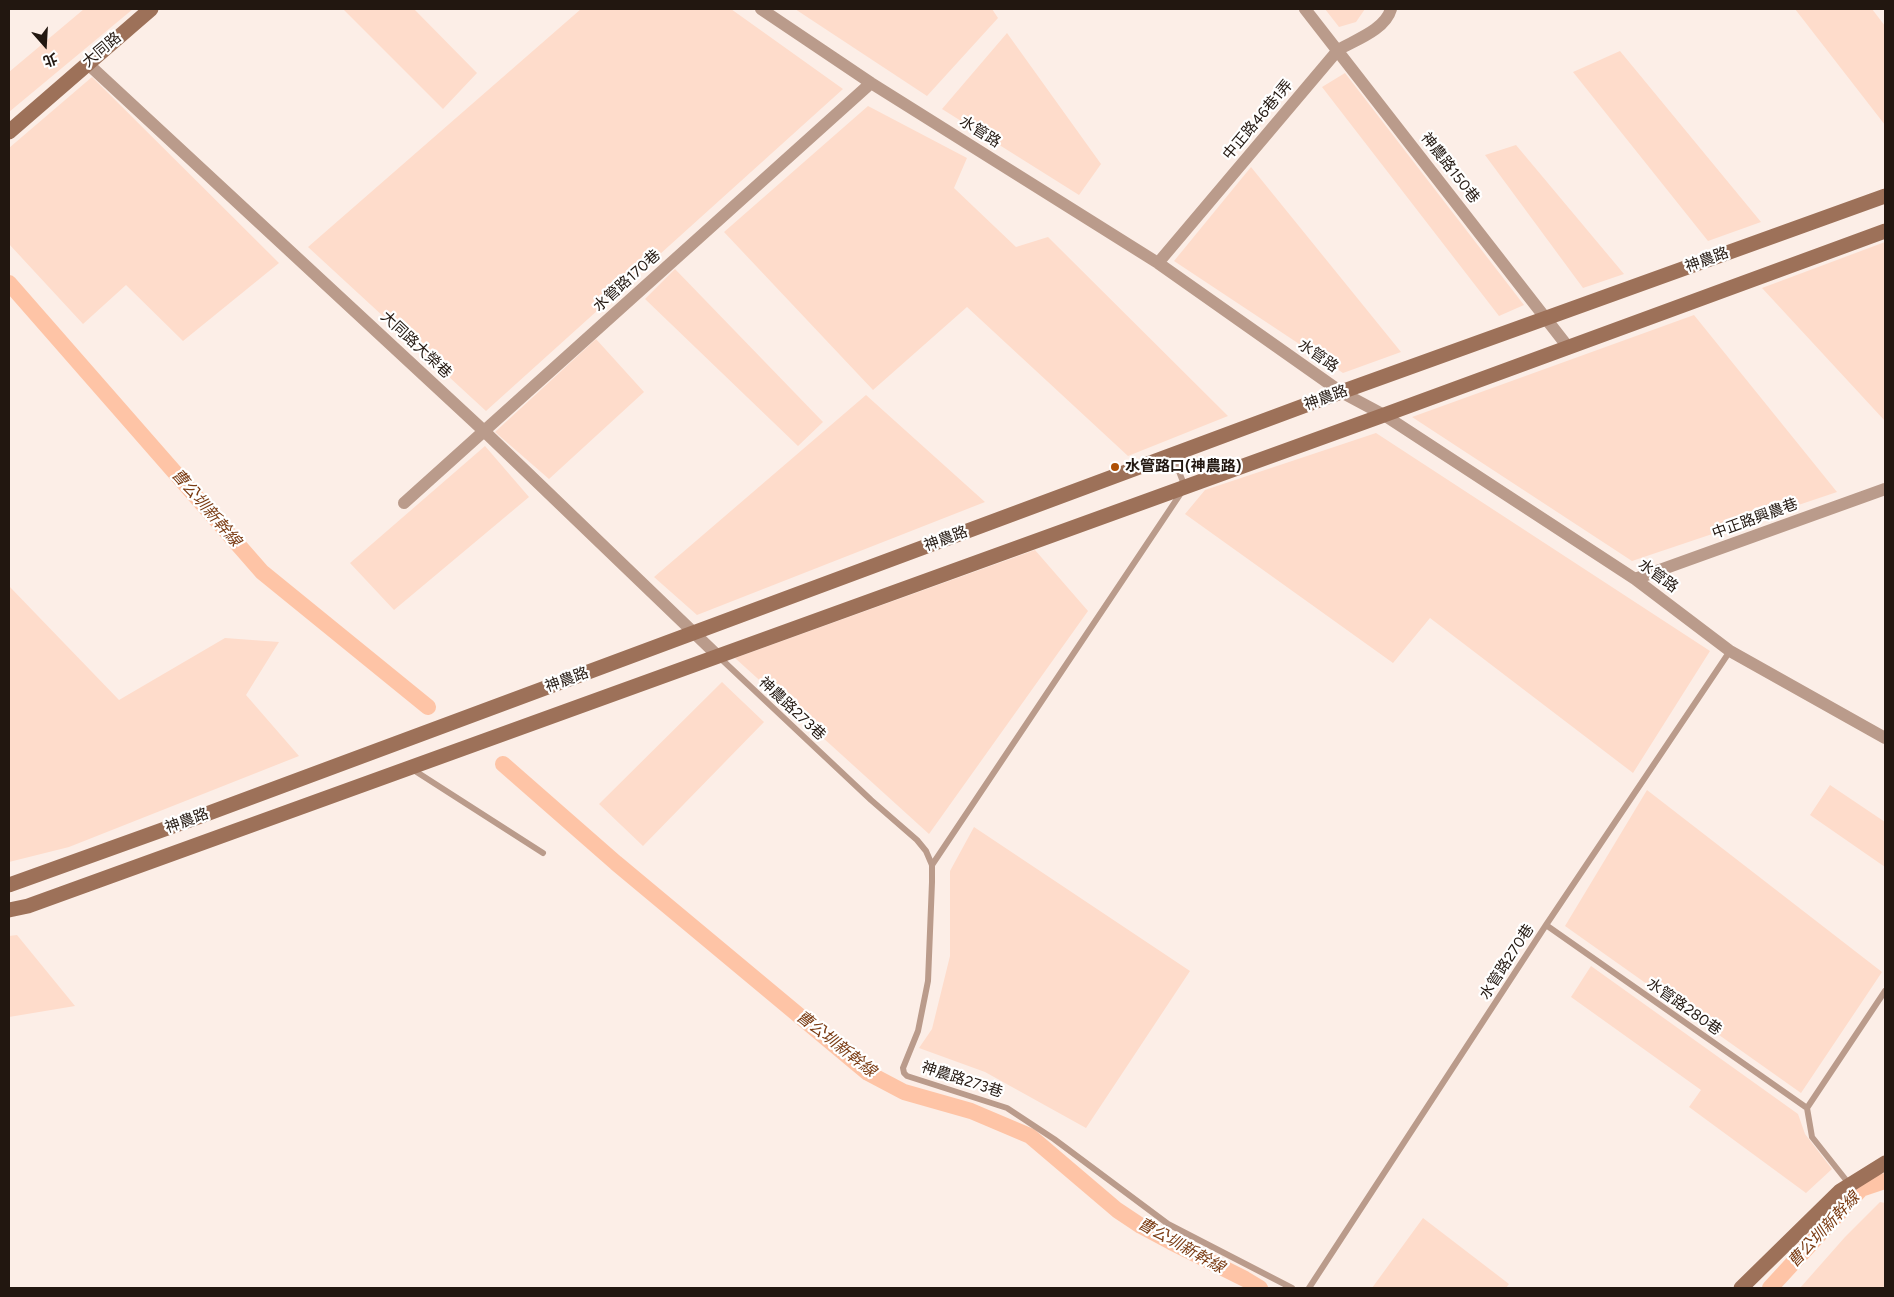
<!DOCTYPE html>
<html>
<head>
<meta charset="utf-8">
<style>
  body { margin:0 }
  #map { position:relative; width:1894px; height:1297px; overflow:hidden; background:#fceee7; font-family:Figtree,"Noto Sans TC",sans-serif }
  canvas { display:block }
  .frame { position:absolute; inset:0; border:10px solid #221710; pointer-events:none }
  .north { position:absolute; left:20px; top:20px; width:50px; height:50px; -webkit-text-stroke:4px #fff; paint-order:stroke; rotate:161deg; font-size:14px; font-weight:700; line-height:20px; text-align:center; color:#221710 }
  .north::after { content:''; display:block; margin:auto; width:18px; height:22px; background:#221710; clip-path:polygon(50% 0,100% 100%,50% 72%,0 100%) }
</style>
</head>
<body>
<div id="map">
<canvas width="1894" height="1297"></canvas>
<div class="frame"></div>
<div class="north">北</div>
</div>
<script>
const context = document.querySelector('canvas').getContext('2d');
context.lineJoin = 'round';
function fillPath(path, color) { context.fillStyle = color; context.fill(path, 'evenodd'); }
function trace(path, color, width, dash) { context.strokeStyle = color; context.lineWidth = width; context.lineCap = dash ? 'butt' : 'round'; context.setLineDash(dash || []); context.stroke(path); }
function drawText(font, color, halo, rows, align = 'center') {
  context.font = font + ' Figtree,"Noto Sans TC",sans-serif'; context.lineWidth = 4.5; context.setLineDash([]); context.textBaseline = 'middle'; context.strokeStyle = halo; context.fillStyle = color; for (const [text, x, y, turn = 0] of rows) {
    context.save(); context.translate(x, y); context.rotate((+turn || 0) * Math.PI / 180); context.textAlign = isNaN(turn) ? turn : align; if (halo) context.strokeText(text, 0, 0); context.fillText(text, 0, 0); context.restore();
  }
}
const built = new Path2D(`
  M84,9h49l-124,103v-40z
  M343,9h71l63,64 -34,36z
  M581,9h150l112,80 -357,322 -178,-164z
  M795,9h197l6,9 -71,78z
  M1325,9h40l-9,13 -17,5z
  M1795,9h77l13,17v99z
  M1007,33l94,131 -22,31 -137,-86z
  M1620,51l141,171 -53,19 -135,-169z
  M1345,73l179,232 -25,11 -177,-229z
  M92,77l187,186 -96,78 -57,-56 -43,39 -74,-80v-96z
  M868,106l99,52 -13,30 62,59 32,-10 180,179 -100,40 -161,-149 -94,83 -149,-158z
  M1516,145l108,129 -41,14 -98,-133z
  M1251,167l150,185 -58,21 -169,-112z
  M1885,242v179l-123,-133z
  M675,269l148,153 -25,24 -153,-147z
  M1694,315l143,177 -205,69 -220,-144z
  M596,339l48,53 -95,87 -54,-47z
  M866,395l119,107 -288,113 -43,-38z
  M1376,433l334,218 -77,122 -203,-155 -37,45 -208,-149 20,-24z
  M485,446l44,51 -135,113 -44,-47z
  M1035,550l53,61 -159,223 -194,-176z
  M9,586l110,114 106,-62 54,4 -33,53 53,61 -230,91 -60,15z
  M722,682l42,40 -121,124 -44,-42z
  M1830,785l55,37v45l-75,-52z
  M1647,790l235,182 -81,121 -236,-167z
  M974,827l216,144 -104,157 -101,-56 -66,-24 13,-19 18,-73v-85z
  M17,935l58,71 -66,11v-81z
  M1591,966l207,148 7,20 27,35 -26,24 -117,-86 12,-17 -130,-93z
  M1880,1202l5,1v85h-85l45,-51z
  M1423,1218l86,66 -3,4h-134z`);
const canal = new Path2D(`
  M9,283l253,289 166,135
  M503,764l113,99 252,210 36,19 67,19 59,25 87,74 24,16 30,16 74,37 15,9
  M1770,1288l91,-99 24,-8`);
const lane = new Path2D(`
  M719,657l152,143 46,40 9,11 6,14v17l-4,99 -10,50 -15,37 1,5 3,3 100,32 47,31 114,85 124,64
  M412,769l131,84
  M932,865l253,-378 -12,-31
  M1546,925l261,183
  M1850,1185l-38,-48 -5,-29 78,-117
  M1309,1288l237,-363 184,-274`);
const street = new Path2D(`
  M761,9l110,74 287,180 183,129 43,23 251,164 95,72 155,87
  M1305,9l263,338
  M87,63l397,368 234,225
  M1158,263l180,-213c17,-10 47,-20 53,-41
  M404,503l467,-420
  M1635,579l250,-90`);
const secondary = new Path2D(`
  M9,132l142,-123
  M9,885l192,-69 1140,-424 544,-196
  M9,910l19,-4 1356,-491 501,-184
  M1741,1288l99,-97 45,-28`);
const markers = [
  [1115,467,5,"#ae4e03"]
];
const streetNames = [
  ["大同路",102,50,-40],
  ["中正路46巷1弄",1258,120,-50],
  ["水管路",980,132,32],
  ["神農路150巷",1450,168,52],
  ["神農路",1707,260,-20],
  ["水管路170巷",627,281,-42],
  ["大同路大榮巷",416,345,43],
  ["水管路",1318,356,35],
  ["神農路",1326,398,-20],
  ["中正路興農巷",1755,519,-20],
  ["神農路",946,539,-20],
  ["水管路",1658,576,36],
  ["神農路",567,680,-20],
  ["神農路273巷",792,709,43],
  ["神農路",187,821,-20],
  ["水管路270巷",1507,962,-57],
  ["水管路280巷",1684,1007,35],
  ["神農路273巷",962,1080,18]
];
const poiNames = [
  ["水管路口(神農路)",1125,467]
];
const waterNames = [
  ["曹公圳新幹線",206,508,49],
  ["曹公圳新幹線",836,1044,38],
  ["曹公圳新幹線",1824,1230,-47],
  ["曹公圳新幹線",1181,1246,29]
];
fillPath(built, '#fedccb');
trace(canal, '#fec4a6', 16);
trace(lane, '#ba9b8b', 6);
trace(street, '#ba9b8b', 12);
trace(secondary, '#9d7159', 15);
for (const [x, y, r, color] of markers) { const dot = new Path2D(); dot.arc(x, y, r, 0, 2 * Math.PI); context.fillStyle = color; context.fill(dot); trace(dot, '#fff', 2); }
drawText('15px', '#221710', '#fff', streetNames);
drawText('bold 15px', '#221710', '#fff', poiNames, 'left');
drawText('italic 16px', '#7b3c14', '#fff', waterNames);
</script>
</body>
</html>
